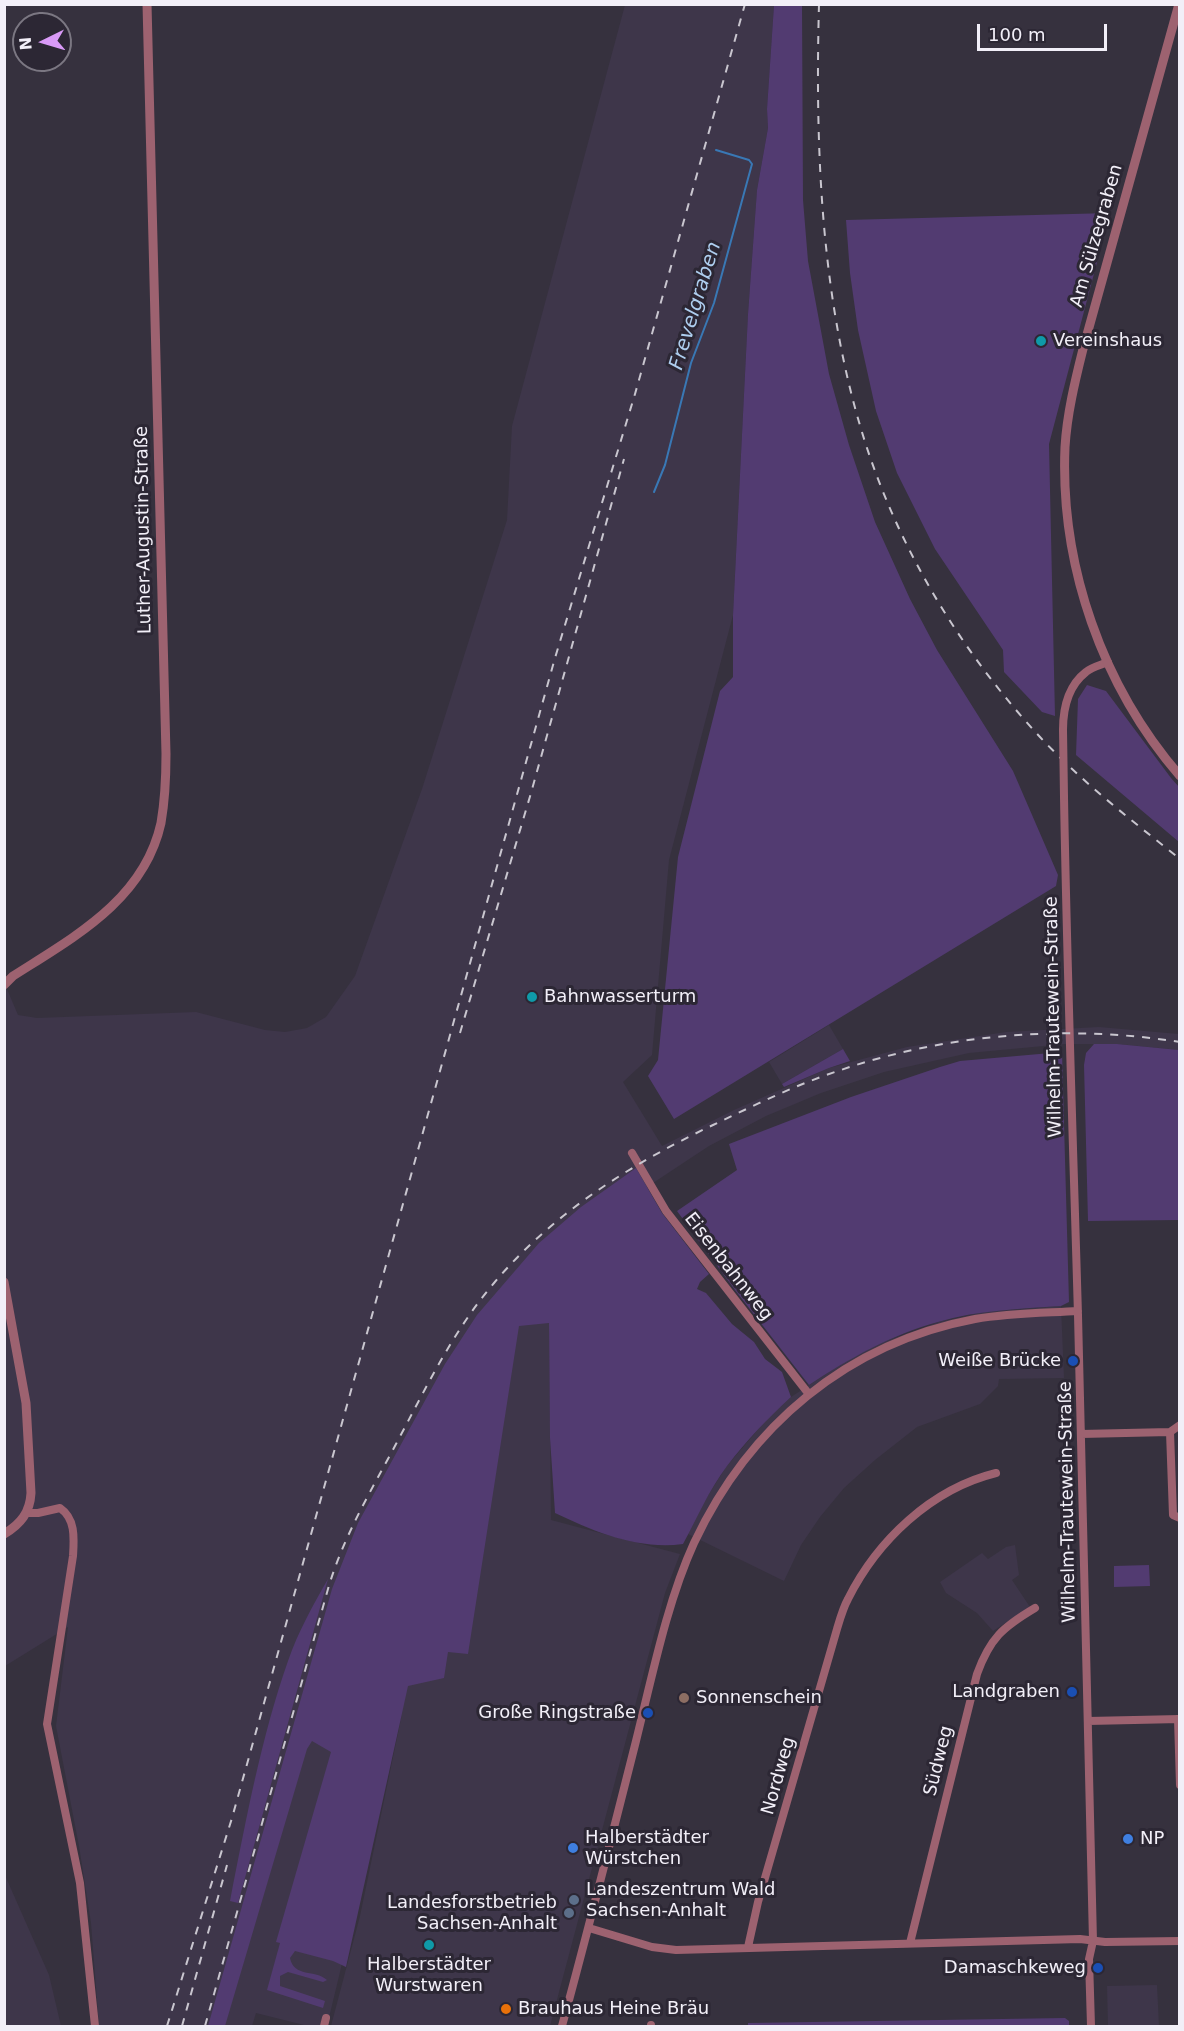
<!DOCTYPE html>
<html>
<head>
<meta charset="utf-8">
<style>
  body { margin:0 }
  #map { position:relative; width:1184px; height:2031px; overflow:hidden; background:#36313e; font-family:"DejaVu Sans",sans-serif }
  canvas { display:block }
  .frame { position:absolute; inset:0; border:6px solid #f2eff8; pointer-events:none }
  .north { position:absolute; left:12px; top:12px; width:60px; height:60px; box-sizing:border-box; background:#2c2734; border:2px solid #7b7782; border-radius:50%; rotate:265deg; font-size:16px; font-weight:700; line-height:24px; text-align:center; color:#f2eff8 }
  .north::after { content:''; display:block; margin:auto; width:21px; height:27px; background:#d99af7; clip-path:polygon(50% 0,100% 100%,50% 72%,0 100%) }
  .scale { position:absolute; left:977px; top:24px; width:130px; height:27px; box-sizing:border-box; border:3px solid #f2eff8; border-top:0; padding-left:8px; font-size:18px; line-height:21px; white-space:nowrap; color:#f2eff8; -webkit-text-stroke:4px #2c2734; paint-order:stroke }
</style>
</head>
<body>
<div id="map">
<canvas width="1184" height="2031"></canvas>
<div class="frame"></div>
<div class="north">N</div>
<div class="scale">100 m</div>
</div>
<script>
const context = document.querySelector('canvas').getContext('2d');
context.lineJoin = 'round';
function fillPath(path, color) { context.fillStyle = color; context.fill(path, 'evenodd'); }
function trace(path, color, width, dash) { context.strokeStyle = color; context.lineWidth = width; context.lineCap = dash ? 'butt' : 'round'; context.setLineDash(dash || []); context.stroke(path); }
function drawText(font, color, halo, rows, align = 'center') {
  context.font = font + ' "DejaVu Sans",sans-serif'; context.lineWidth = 6; context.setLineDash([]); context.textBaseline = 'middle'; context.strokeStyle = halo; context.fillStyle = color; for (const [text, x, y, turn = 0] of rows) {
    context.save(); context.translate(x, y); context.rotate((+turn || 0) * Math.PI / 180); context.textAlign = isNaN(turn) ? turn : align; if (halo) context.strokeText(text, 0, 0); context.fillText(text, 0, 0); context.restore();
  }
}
const built = new Path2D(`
  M625,5h149l-7,104 1,19 -11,62 -9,124 -15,301 -64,245 -17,195 -29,27 39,64 72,-36 95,-42 78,-21 99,-15 93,-5 80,7v16l-62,-6h-52l-96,9 -85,19 -63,21 -55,23 -57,30 -109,72 -81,107 30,-3 2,198 129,34 -15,39 -115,433h-219l29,-110 42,-202 -75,312h-19l-52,-13 -4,13h-153l-8,-103 -12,-77 -23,-120 12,-99 -63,39 -1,-684 14,33 19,3 159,-6 69,18 20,2 22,-4 19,-11 29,-41 67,-187 85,-269 5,-94z
  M829,1025l14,24 -61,35 -13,-22z
  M1061,1306l3,72 -65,1 -1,7 -18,18 -63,23 -42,33 -31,28 -24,29 -19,28 -17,36 -96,-47 9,-21 29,-46 41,-48 24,-22 56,-37 31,-16 61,-22 45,-10z
  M1015,1545l4,30 -7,5 18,27 -37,24 -16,-18 -31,-20 -6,-11 42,-29 6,6 18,-12z
  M4,1873l45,102 12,51h-56z
  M1157,1985l2,41h-51l-1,-40z`);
const green = new Path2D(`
  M774,5h28l1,195 5,61 21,113 20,71 26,77 35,77 27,51 76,121 45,104 -2,11 -382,233 -26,-43 10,-16 20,-203 42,-166 13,-14v-62l15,-301 9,-124 11,-62 -1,-19z
  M1110,213l-61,231 6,272 -13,-4 -38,-40 -1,-22 -68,-101 -38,-76 -21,-62 -18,-81 -8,-57 -4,-53z
  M1087,685l19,6 65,87 8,9v55l-103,-87 2,-56z
  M1094,1044h23l62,6v170l-91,1 -4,-156 2,-12z
  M843,1049l7,12 -21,7 -45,19 -2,-3z
  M1062,1052l7,250 -8,4c-41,3 -83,4 -123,16 -47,13 -88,36 -129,63l-74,-95 -58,-79 60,-41 -8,-26 122,-47 89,-30 20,-6z
  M636,1168l26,45 47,61 -9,8 -3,7 9,4 26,31 22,18 11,17 17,13 9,25c-23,21 -45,44 -64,69 -18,24 -30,52 -44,78 -45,6 -88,-12 -128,-31l-5,-75 -1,-115 -30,3 -51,328 -20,-2 -4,26 -36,8 -62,281 -13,-6 -38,-10 -5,7c4,20 25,11 37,22l-4,2 -35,-10 -8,4v10l45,15 -2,7 -56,-18 13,-47 -4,-1 55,-190 -19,-11 -5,8 -82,277h-17l124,-437 26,-66 87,-159 32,-49 62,-72 42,-36z
  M1149,1565l1,21 -36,1v-21z
  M328,1579l-90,324 -8,-2c16,-81 31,-163 58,-240 10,-29 25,-56 40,-82z
  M1065,2018l4,3v5h-321v-3z`);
const stream = new Path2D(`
  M654,492l11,-27 26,-102 23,-60 38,-139 -3,-4 -33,-10`);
const minor = new Path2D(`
  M1063,730c0,-21 5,-44 23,-58 6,-5 15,-7 22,-10
  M1064,797c3,173 9,345 14,518 6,208 10,417 15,626l-4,18 2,67
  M632,1153l34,58 142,182
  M1170,1432l3,83 7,3
  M1081,1434l89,-2 10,-7
  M27,1513h11l22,-5c16,11 14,31 13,48l-26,168 33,159 15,143
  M1178,1719l2,66
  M1088,1721l92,-2
  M589,1928l63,19 24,3 404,-11 25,3 75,-1
  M910,1943l67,-269c13,-36 26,-47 58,-66
  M748,1947l10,-45 79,-273c3,-10 6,-21 11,-30 29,-58 83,-110 148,-126
  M324,2026l2,-8
  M562,2026c26,-95 50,-190 74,-285 16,-64 31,-139 58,-198 55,-117 153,-200 281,-224 34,-6 69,-6 103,-8
  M651,2026v-1`);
const tertiary = new Path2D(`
  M1179,4l-96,345c-8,32 -16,65 -18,98 -5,118 37,239 115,329
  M4,985l9,-9c61,-39 131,-76 148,-153 4,-23 5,-46 5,-69l-19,-750
  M4,1282l22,121 5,90c-1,19 -10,31 -27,41`);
const rail = new Path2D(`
  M819,4c-4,147 2,301 47,441 35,108 97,209 174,292 42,45 91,83 140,122
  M460,1033l71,-240 93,-334
  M167,2026l65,-208 323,-1160 80,-264 110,-390
  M182,2026l45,-161
  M205,2026l123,-437c15,-52 43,-98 68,-145 30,-56 57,-113 98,-161 59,-70 137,-119 219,-158 40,-19 80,-39 122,-53 108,-38 231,-48 345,-30`);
const minorBridge = new Path2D(`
  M1063,730l1,67`);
const markers = [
  [1041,341,6,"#0f9aa8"],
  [532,997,6,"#0f9aa8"],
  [1073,1361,6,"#1a4fb4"],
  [1072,1692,6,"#1a4fb4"],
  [684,1698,6,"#8d6e63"],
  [648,1713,6,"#1a4fb4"],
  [1128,1839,6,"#3f7fe0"],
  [573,1848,6,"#3f7fe0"],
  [574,1900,6,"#5c6f8a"],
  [569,1913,6,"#5c6f8a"],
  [429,1945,6,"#0f9aa8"],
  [1098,1968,6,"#1a4fb4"],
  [506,2009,6,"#e8710a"]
];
const streetNames = [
  ["Am Sülzegraben",1097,236,-74],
  ["Luther-Augustin-Straße",144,530,-91],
  ["Wilhelm-Trautewein-Straße",1054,1017,-91],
  ["Eisenbahnweg",728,1267,52],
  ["Wilhelm-Trautewein-Straße",1068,1502,-91],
  ["Südweg",939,1761,-76],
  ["Nordweg",779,1776,-74]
];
const poiNames = [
  ["Vereinshaus",1053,341],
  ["Bahnwasserturm",544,997],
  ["Weiße Brücke",1061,1361,"right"],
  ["Landgraben",1060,1692,"right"],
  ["Sonnenschein",696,1698],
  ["Große Ringstraße",636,1713,"right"],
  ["Halberstädter",585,1838],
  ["Würstchen",585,1859],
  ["NP",1140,1839],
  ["Landeszentrum Wald",586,1890],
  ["Sachsen-Anhalt",586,1911],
  ["Landesforstbetrieb",557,1903,"right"],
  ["Sachsen-Anhalt",557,1924,"right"],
  ["Halberstädter",429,1965,"center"],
  ["Wurstwaren",429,1986,"center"],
  ["Damaschkeweg",1086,1968,"right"],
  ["Brauhaus Heine Bräu",518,2009]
];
const waterNames = [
  ["Frevelgraben",696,306,-73]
];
fillPath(built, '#3e364a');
fillPath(green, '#523b71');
trace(stream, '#3978b5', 2);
trace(minor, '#9d6270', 8);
trace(tertiary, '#9d6270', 9);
trace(rail, '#c9c6cf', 2, [8, 8]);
trace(minorBridge, '#9d6270', 8);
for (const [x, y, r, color] of markers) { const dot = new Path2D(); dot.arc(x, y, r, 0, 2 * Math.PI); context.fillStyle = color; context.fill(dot); trace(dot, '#2c2734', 2); }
drawText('18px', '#f2eff8', '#2c2734', streetNames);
drawText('18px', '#f2eff8', '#2c2734', poiNames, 'left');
drawText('italic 20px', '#aeceef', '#2c2734', waterNames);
</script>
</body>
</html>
